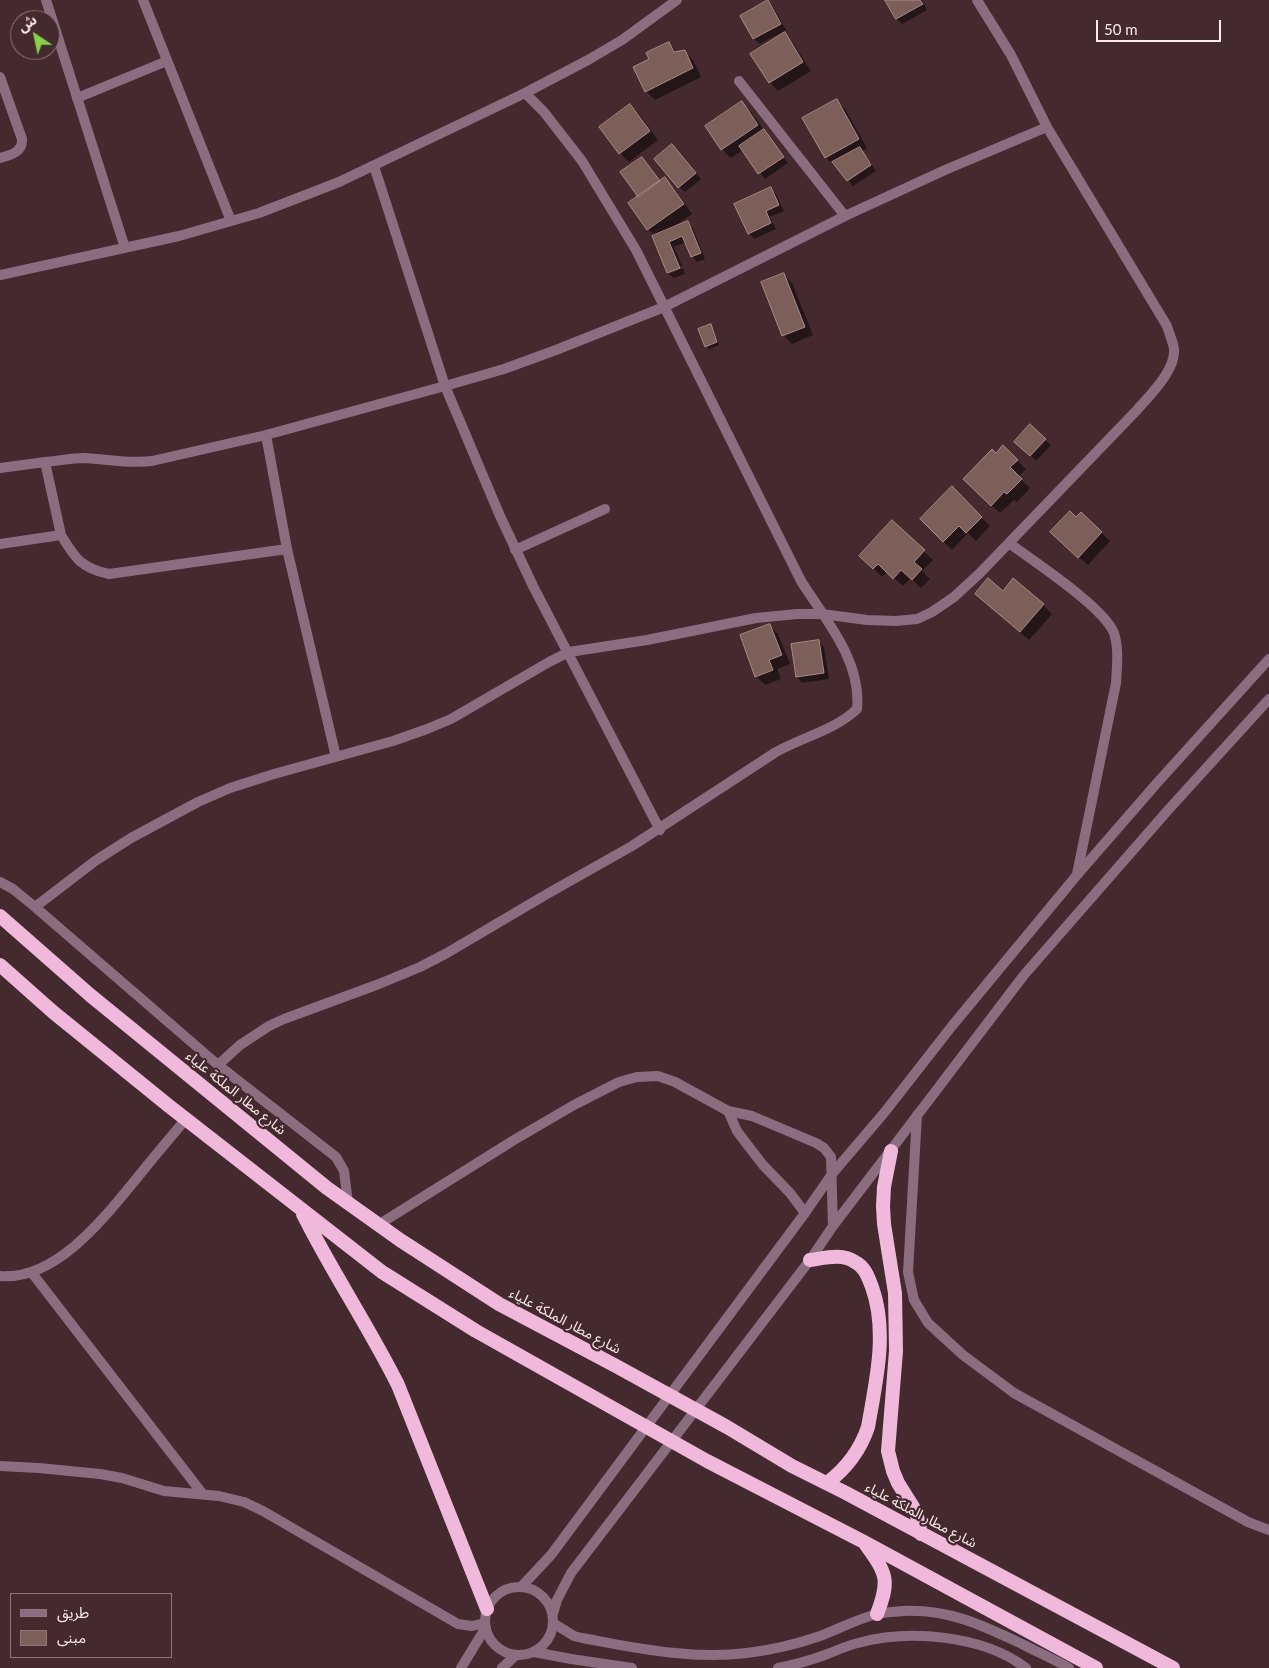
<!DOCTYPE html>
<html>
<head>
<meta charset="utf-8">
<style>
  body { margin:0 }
  #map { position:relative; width:1269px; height:1668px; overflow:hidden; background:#44292f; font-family:Lato,"Noto Sans Arabic",sans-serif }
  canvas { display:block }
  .legend { position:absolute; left:10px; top:1593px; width:162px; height:65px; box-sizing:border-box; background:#44292f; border:1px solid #8e767b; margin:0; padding:6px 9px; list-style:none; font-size:15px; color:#fceaec }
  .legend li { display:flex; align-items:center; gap:10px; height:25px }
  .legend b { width:25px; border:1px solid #8e767b }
  .north { position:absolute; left:10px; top:10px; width:50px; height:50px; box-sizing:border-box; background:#44292f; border:1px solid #8e767b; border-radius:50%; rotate:326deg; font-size:14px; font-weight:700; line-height:20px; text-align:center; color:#fceaec }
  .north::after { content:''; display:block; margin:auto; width:18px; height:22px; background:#88cf49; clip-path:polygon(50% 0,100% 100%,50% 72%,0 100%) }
  .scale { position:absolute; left:1096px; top:20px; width:125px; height:22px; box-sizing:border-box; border:2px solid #fceaec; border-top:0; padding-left:6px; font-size:15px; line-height:18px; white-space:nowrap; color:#fceaec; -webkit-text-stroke:4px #44292f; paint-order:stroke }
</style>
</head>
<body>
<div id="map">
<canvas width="1269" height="1668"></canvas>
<ul class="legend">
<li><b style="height:6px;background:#8a6e80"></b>طريق</li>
<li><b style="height:14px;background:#7d5f59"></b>مبنى</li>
</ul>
<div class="north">ش</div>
<div class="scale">50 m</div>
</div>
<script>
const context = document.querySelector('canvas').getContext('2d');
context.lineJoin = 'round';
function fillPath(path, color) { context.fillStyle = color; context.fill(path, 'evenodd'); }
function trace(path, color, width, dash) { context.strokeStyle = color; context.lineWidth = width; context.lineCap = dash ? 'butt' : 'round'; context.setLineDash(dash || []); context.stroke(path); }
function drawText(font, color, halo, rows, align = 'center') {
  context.font = font + ' Lato,"Noto Sans Arabic",sans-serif'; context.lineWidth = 4.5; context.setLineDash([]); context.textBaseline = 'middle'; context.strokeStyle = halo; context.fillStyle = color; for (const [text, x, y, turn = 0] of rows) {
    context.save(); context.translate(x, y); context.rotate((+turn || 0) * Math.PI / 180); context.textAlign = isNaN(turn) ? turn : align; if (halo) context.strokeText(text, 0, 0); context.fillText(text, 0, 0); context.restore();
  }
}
const shadow = new Path2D(`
  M886,0h36l5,10 -25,14 -5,-5z
  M767,2l6,5 13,23 -26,14 -6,-5 -13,-22z
  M784,34l9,9 18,28 -33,20 -8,-8 -18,-29z
  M669,44l9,9 6,-2 9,9 8,17 -46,23 -9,-9 5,-31z
  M836,100l9,9 22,39 -5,3 14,20 -23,15 -17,-20h-1l-9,-8 -22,-39z
  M742,103l9,9 37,51 -23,16 -22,-29 -12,8 -9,-9z
  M630,105l9,9 19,26 -29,22 -9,-9z
  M677,151l24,28 -16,13 -6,-5z
  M642,158l19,24 4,-3 9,9 18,26 -22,15 18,-6 5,6 12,30 -8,3 -5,-6 -6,-14 -12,5 8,19 -13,5v3l-1,-1 -14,-36 1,-1 -7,-7 -18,-25 9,-7z
  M771,188l5,6 8,17 -14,6 6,12 -22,10 -5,-6z
  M683,268l2,6 -11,4 -5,-4z
  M783,274l9,9 21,52 -21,9 -9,-9z
  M710,326l3,2 6,17 -10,4 -3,-3z
  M1045,440l6,5 -15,16 -20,-19z
  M1003,447l23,22 -8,8 12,11 -13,14 -3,-2 -14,13 -27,-25 23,-33z
  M952,488l38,38 -14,15 -8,-8 -16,17 -31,-31z
  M1077,519l24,13 9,9 -22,24 -27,-24z
  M892,521l41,39 -11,11 8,8 -9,9 -10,-10 -8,8 -16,-14 -5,5 -13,-13z
  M1003,593l40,12 9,9 -23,26 -44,-38z
  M769,625l9,9 12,30 -13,5 4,10 -16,6 -9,-9z
  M818,641l6,6 5,32 -27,4 -5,-6z`);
const building = new Path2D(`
  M768,0l13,24 -28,15 -13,-23z
  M885,0h35l3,4 -27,15z
  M785,32l18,30 -34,21 -19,-29z
  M669,42l5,10 11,-2 8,18 -48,24 -12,-25 16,-8 -3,-6z
  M837,99l22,40 -34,19 -23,-40z
  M742,101l16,24 -37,25 -16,-24z
  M630,104l20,27 -31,23 -20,-27z
  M764,129l20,28 -26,17 -19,-28z
  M672,144l24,29 -18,15 -24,-29z
  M860,147l11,18 -24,16 -15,-19z
  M642,157l18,24 -22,16 -18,-25z
  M665,177l19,27 -37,26 -19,-27z
  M771,187l8,18 -13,6 5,12 -23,11 -14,-30z
  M688,221l13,32 -10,4 -9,-21 -13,6 11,26 -13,5 -15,-37z
  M784,273l21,54 -23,9 -21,-54z
  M711,324l6,18 -12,5 -7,-18z
  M1030,424l16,15 -16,17 -16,-14z
  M1003,445l15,15 -8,7 12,12 -15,15 -3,-2 -13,14 -28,-27 29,-30 4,4z
  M952,486l30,31 -16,16 -7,-7 -16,16 -23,-23z
  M1070,511l6,6 5,-5 21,20 -24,26 -28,-26z
  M892,520l33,30 -11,12 8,7 -10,11 -11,-10 -8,9 -15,-15 -5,5 -14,-13z
  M988,578l15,13 10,-13 31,26 -24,28 -45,-38z
  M770,624l12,31 -13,5 4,10 -18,7 -15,-42z
  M819,640l5,33 -28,4 -5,-33z`);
const minor = new Path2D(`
  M46,0l79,248
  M143,0l88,221
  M0,77l22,62c1,13 -11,16 -22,19
  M739,81l106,135
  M77,98l90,-37
  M374,166l71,220 55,130 33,70 127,244
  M0,275l179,-39 80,-23 80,-31 186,-89 63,-33 34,-20 55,-40
  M266,435l21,114 49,208
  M0,468l45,-6
  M61,535c14,23 20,33 48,39l178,-25
  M1009,543c24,18 95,64 105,90 5,15 3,33 2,50l-39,191
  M0,544l61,-9 -16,-73c13,-1 26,-4 39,-4 23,1 45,6 68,3l114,-26 179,-49 59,-17 52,-19 108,-43 181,-91 100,-46 102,-43
  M515,550l90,-41
  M0,882l13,7 22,18 183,158 118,92 8,14 4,32
  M35,907l60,-46 36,-23 67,-36 32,-14 44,-14 119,-33 34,-12 24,-10 98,-57 20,-10 78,-12 109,-22 41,-4h25l45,6 29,1 21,-2 15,-7 22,-15 26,-24 157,-163c13,-15 39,-40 37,-61 -1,-7 -5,-16 -7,-23l-120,-199 -36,-72 -34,-55
  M218,1065l22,-20 29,-19 15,-7 95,-35 41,-17 27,-14 100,-59 85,-48 144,-94c27,-15 59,-22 81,-43 5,-48 -32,-90 -56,-128l-165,-331 -54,-89 -38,-49 -19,-19
  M728,1111l9,20 9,12 17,22 27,28 15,20
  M917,1115l-9,157 6,28 14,23 35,32 51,38 234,129 21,8
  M378,1225l136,-85 60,-35 45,-23 18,-5 21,-1 17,6 53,29 24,5 64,27 8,5 7,9 2,69
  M32,1273l170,220
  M0,1276c56,5 105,-59 137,-98 16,-20 32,-39 49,-59
  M0,1466l39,2 61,6 22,4 42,13 55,5 25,6 19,9 195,113 14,2 13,-3
  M522,1586l29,-31 254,-342 27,-39 52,-61 68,-87 125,-151 80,-92 112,-124
  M485 1621a34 34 0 1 1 68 0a34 34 0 1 1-68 0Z
  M553,1614l4,-14 14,-27 239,-313 23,-34 191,-251 145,-166 100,-110
  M461,1668l25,-41
  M502,1668l14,-13`);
const tertiary = new Path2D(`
  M553,1623l21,13 8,2c55,10 109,22 165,15 25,-3 50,-9 73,-17 19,-7 37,-17 57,-22 8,-2 18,-2 26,-3 46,-2 79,14 119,33 15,8 32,15 47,24
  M534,1652l37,7 61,9
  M778,1668c15,-3 30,-7 44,-12 12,-4 23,-10 36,-13 51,-14 125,-8 168,25`);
const trunk = new Path2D(`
  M0,916l90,79 237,193 73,52 99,64 117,62 111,61 65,39 54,27 327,175
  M0,965l53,47 116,94 213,166 94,59 231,130 157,81 232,126
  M891,1151l-7,36 -1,19 1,18 11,69 1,58 -8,100 5,20 5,12 15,24 4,9 4,18
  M303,1214c29,58 66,113 95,171l89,224
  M810,1260c15,-2 32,-7 45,2 10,5 13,15 17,25 16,45 4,94 -4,140 -8,24 -21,41 -41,56
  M866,1545c21,29 24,35 11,69`);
const streetNames = [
  ["شارع مطار الملكة علياء",236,1093,39],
  ["شارع مطار الملكة علياء",565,1321,28],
  ["شارع مطار الملكة علياء",921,1515,28]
];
fillPath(shadow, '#0007');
fillPath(building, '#7d5f59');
trace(building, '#aa8a84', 1);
trace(minor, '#8a6e80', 10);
trace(tertiary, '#8a6e80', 10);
trace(trunk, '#f0b8da', 14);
drawText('14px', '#fceaec', '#44292f', streetNames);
</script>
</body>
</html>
